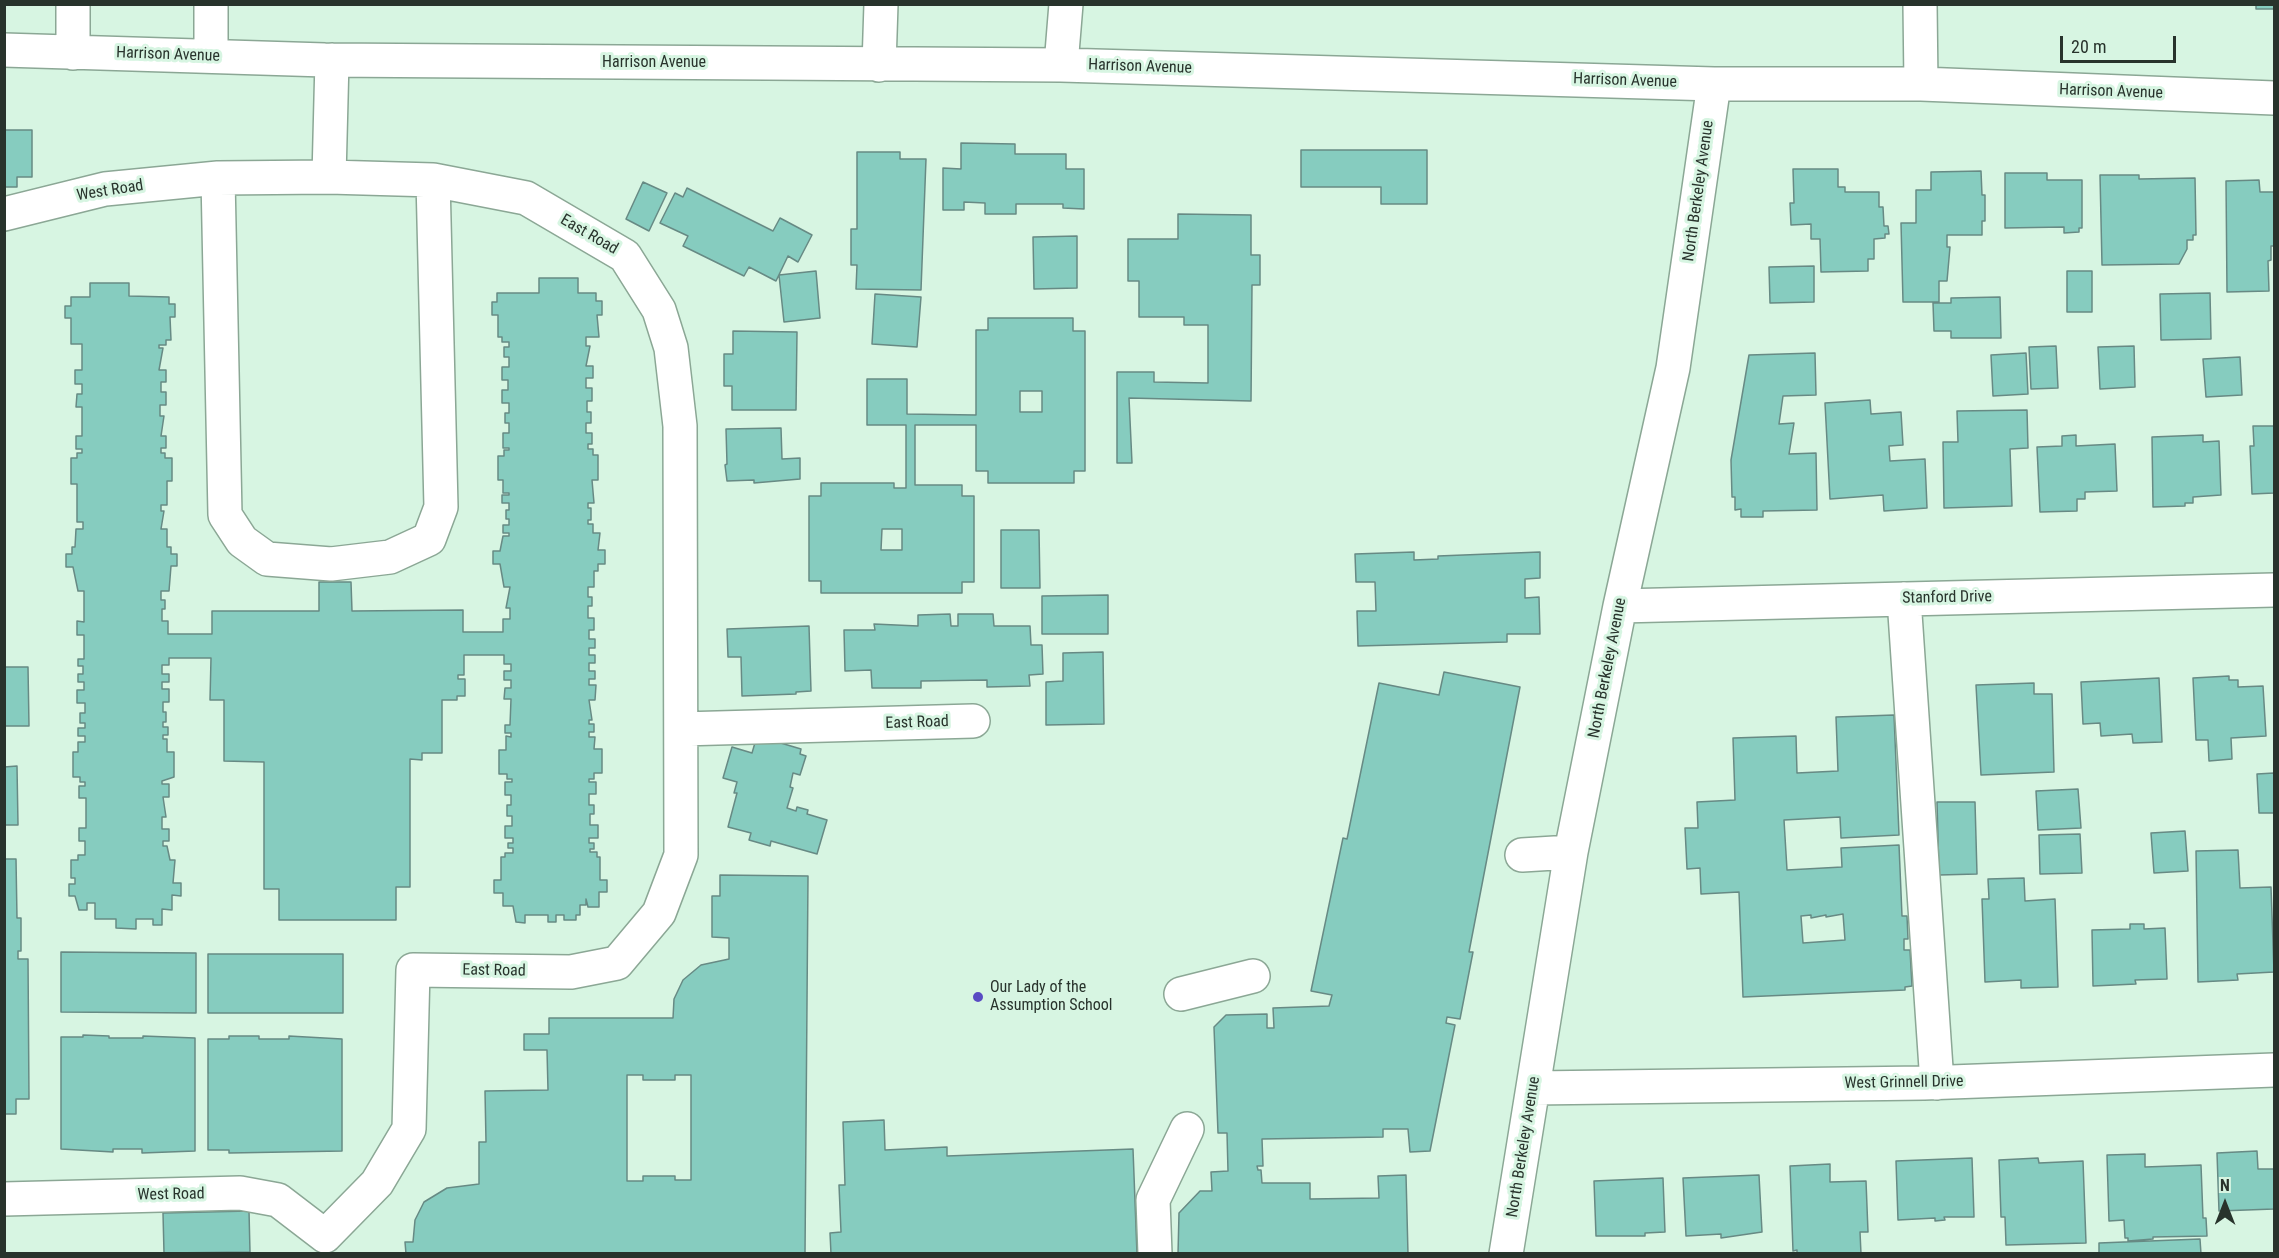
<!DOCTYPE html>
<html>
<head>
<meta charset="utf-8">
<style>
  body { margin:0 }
  #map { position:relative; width:2279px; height:1258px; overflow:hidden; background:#d7f5e2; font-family:"Roboto Condensed",sans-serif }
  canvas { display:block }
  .frame { position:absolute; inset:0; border:6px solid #28332c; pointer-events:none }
  .north { position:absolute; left:2195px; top:1174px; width:60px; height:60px; -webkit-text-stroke:4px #d7f5e2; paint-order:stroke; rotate:0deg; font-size:16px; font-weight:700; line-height:24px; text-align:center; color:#28332c }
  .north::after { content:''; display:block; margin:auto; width:21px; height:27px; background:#28332c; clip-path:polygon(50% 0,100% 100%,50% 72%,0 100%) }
  .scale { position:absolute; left:2060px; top:36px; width:116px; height:27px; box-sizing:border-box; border:3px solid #28332c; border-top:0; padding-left:8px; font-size:18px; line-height:21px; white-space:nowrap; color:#28332c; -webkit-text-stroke:4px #d7f5e2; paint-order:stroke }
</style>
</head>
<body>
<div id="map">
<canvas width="2279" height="1258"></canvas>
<div class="frame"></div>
<div class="north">N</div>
<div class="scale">20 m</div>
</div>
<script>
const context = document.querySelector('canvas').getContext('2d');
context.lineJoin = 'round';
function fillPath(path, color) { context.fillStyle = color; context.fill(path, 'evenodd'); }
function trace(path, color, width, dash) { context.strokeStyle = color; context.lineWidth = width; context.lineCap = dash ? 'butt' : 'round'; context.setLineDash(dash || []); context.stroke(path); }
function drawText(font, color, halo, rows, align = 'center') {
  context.font = font + ' "Roboto Condensed",sans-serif'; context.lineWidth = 6; context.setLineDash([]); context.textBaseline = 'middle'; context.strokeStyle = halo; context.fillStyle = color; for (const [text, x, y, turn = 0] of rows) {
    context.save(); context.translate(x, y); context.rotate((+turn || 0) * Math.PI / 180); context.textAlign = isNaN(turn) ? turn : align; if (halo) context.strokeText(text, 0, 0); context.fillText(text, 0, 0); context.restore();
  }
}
const building = new Path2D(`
  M2256,4h18v5h-18z
  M4,130h28v47h-15v10h-13z
  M961,143l54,1v10h51v15h18v40l-21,-1v-4h-47v10h-31v-11l-21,-1v8h-21v-42l18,1z
  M1301,150h126v54h-46v-17h-80z
  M857,152h43v7h26l-5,131 -65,-1 1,-24h-6v-36h6z
  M1793,169h45v18h7v5h34v15h4l1,19h4l1,8h-4v4l-11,1v20h-6v12l-47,1 -1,-33h-9v-15l-20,1 -1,-22h4z
  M1981,171l1,24h3v26h-3v14h-35v12h3l-3,34h-8v21h-36l-2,-79h15v-33h15v-18z
  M2005,173h42v7h35v48h-3v4l-15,1v-6l-59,1z
  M2100,175h39v4l56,-1 1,57h-3v5h-6v9l-8,15 -77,1z
  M2259,180l1,12h14v54h-3v14l-3,1 1,30 -42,1 -1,-111z
  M643,182l24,11 -18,38 -23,-12z
  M687,188l86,43 7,-13 32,17 -14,27 -10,-6 -12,25 -27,-14 -5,9 -61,-30 5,-10 -28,-13 15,-30 8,4z
  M1178,214l73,1v40h9v30h-8l-1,116 -122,-3 3,65h-15v-91h37v10l54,1v-58h-24v-8h-45v-36h-11v-42h50z
  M1077,236v52l-43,1 -1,-52z
  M1814,266v36l-44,1 -1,-36z
  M816,271l4,47 -36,4 -5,-47z
  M2067,271h25v41h-25z
  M539,278h39v15h18v8h6v14h-5l2,22h-13v9h4l-4,20h7v12h-7v10h6v13h-5v11h4v11h-5v10h6v11h-4v5h5v6h5v25h-6l2,23h-6v5h3v12h-3v4h5v9h7l-2,17h7v14h-7v7h-4v16h-6v10h4v9h-4v12h6v12h-5v9h6v9h-6v7h6v8h-6v8h6v8h-6v6h7l-1,15h-6l3,20h-3v4h5v8h-5v5h6l-1,12h8v24h-8v6h-5v3h7v12h-7v11h5v9h-4v11h8v13h-9v5h5v6h-4v3h7v5h3v23h7v12h-8v15h-11l-2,-8v6h-6v10h-4v5h-12v-5h-8v7h-8v-7h-23v8l-9,-1 -3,-16h-10v-13h-9v-13h7v-23h4v-4h8v-5h-5v-5h5v-5h-8v-12h7v-10h-5v-11h4v-10h-6v-13h7v-3h-5v-5h-8v-24h7v-14l5,1v-4h-6v-8h5l1,-26h-7l1,-11h6v-8h-7v-9h7v-7h-7v-9h-40v20h-6v4h7v17h-8v4h-15v53h-20v7l-12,-1v128h-14v33h-117v-31h-15v-127l-40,-1v-61h-14l1,-42h-42v7h-7v9h7v8h-7v7h7v13h-6v10h3v10h-3v5h5v8h-5v4h4v13h7v25l-12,4v3h7v13h-6l3,20h-4v12h7v12h-6v5h4l3,14h5l-2,23h8v13l-9,-1v15l-10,-1v16h-9v-6h-17v10l-20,-1v-9h-21v-16h-8v7h-8l-4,-14h-6v-12h6v-6h-4v-18h7v-5h7v-14h-6v-13h7v-30h-7v-12h6v-4h-5v-5h-7v-25h5v-10h7v-6h-7v-8h7v-5h-5v-10h5v-10h-8v-13h7v-8h-6v-8h5v-8h-5v-7h6v-24h-7v-14l7,1v-31h-6l-5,-24h-7v-13h6v-7h3l1,-18h7v-7h-6v-38h-6v-26h6v-5h5v-4h-6v-13h6v-29h-6l1,-13h5v-10h-7v-14h7v-26h-11v-26h-6v-12h6v-9h19v-14h39v13l40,1v7h6v13h-5l1,23h-5v5h-7v3h4l-4,22h7v12h-5v10h5v13h-6v11h4l-3,20h5v12h-5v5h4v5h7v23h-5v24h-6v6h3l-3,18h6v18h4v7h6v12h-6l-2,25h-8v9h4v9h-3v12h6v13h44v-23h107v-29h32l1,29 111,-1v22h40v-13h7v-11h-4l4,-21h-6l-4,-23h-7v-13h7l3,-15h6v-3h-6v-8h6v-6h-3v-9h3v-7h-7v-8h7v-2h-6v-13h-5v-24h6v-6h5v-2h-6v-15h6v-10h-4v-10h4v-10h-7v-13h6v-10h-6v-13h7v-10h-5v-10h5v-5h-7v-5h-4v-22h-6v-13h5v-9h42z
  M2210,293l1,46 -50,1 -1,-46z
  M875,294l46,3 -4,50 -45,-3z
  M2000,297l1,41h-50v-7h-17l-1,-28h18v-5z
  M988,318h85v13h12v140h-11v12h-86v-12h-12v-46h-61v60h47v11h12v86h-12v11h-141v-12h-12v-85h12v-13h73v5h12v-63h-39v-46h40v35l69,1v-85h12zM1020,391h22v21h-22zM882,529h20v21h-21z
  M733,331l64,1 -1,78h-64v-24h-8v-32h9z
  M2056,346l2,42 -27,1 -2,-42z
  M2134,346l1,41 -35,2 -2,-42z
  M1815,353l1,42 -33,1 -4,28 15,-1 -5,31 27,-1 1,57 -54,1v6h-22v-8l-6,1v-13h-3l-1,-37 18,-105z
  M2026,353l2,41 -35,2 -2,-41z
  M2240,357l2,38 -36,2 -3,-38z
  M1870,400l1,14 30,-2 2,33 -14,1 1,15 35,-2 2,49 -43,3 -1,-16 -53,4 -5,-96z
  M2027,410l1,38 -18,1 2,57 -68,2 -1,-66h15l-1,-31z
  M2253,426h21v67l-22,1 -2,-48h4z
  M781,428l1,31 18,-1v21l-46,4v-3l-27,1 -2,-16 2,-1 -1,-35z
  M2076,435v11l39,-2 2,47 -32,1v7h-8v12l-37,1 -3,-65 25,-1v-10z
  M2203,435v7l16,-1 2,54 -28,2v6h-8v3l-32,1 -1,-70z
  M1001,530h38l1,58h-39z
  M1414,552v8l24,-1v-3l102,-4v26l-15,1v19l14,-1 1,37h-33v8l-149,4 -1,-35h19l-1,-29h-19l-1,-28z
  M1108,595v39h-66v-38z
  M950,614l1,12h7v-12h35l1,12h36l1,19h11l1,29 -14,1 1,11 -43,1v-7l-66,1v7h-49l-1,-18 -26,1 -1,-41h31l-1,-6 44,2v-11z
  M809,626l2,65 -15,1v2l-54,2 -1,-39h-13l-1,-28z
  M1103,652l1,72 -58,1v-43l17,-1v-28z
  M4,667h24l1,59h-25z
  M1444,672l76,15 -51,265h4l-13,67 -13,-2 -1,6 9,2 -25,126 -20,1 -2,-23h-25v8l-121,2 1,27h-6l1,4h3l1,13h48v16l69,-1 -1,-22 28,-1 2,79h-230l1,-41 21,-22h12l-1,-19 17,-1 -1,-38h-9l-4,-106 12,-12 41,-1v14h7l-1,-20 56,-2 3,-11 -21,-4 32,-153 4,1 32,-156 60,12z
  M2229,676v4h9v7l25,-1 3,50 -35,2 1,21 -23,2 -1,-21h-12l-3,-62z
  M2159,678l3,64 -29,1 -1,-9 -31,2 -1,-13 -17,1 -2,-42z
  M2034,683v11h18l2,78 -73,3 -5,-90z
  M1894,715l5,120 -58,3 -1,-21 -56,3 3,50 55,-3 -1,-19 58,-3 3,71h5l1,23h-4v11h6l2,36 -7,1v3l-162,7 -4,-105 -38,2 -1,-26 -13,1 -2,-41h13l-1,-26 38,-2 -2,-62 63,-2 1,37 41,-2 -2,-54zM1843,914l2,26 -42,3 -2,-27 10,-1v3l15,-3v2z
  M757,736l44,13 -1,5 6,2 -6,19 -7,-2 -3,14 3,1 -6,20 9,3 1,-4 11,3 -1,4 20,6 -10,34 -46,-13 -1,5 -21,-6 2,-7 -23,-6 9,-34h-3l3,-11 -14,-4 9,-31 20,6z
  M17,766l1,59h-14v-58z
  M2274,773v40h-15l-2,-39z
  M2078,789l3,39 -43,2 -2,-39z
  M1937,802h38l2,72 -38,1z
  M2185,831l3,40 -34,2 -3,-40z
  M2080,834l2,39 -42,1 -1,-39z
  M2238,850l2,38 31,-1 3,85 -37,2 1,6 -40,2 -2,-131z
  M4,859h12l1,59h4v33h-3v8h10l1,140h-13v15h-12z
  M720,875l88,1 -3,378h-399l-1,-12h8l2,-22 9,-18 23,-14 32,-4v-42h7l-1,-51 63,-1 -1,-40h-23v-16h25v-16h124l1,-19 9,-19 18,-15 28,-6v-21l-17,-1v-41h8zM627,1075h16v5h32v-5h16v105h-16v-4h-32v5h-16z
  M2024,878l1,23 30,-2 3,88 -37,1v-8l-36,2 -3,-83h7l-1,-20z
  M2130,924h14v5l21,-1 2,51 -32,1 1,4 -43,2 -1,-56 38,-1z
  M61,952l135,1v60l-135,-1z
  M208,954h135v59h-135z
  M83,1035l26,1v2h34v-2l52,2v113l-53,2v-4h-29v3l-52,-3v-112h22z
  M229,1036h30v3h30v-3l53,3v112l-113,2v-3h-21v-111h21z
  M884,1120l1,30 62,-3v9l186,-7 4,105h-306l-1,-21 11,-1 -2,-47h6l-2,-63z
  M2257,1151l1,18h16v40l-55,2 -2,-58z
  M2145,1154v13l56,-2 2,53h3l1,18 -54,1v2l-25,2v-3h-3l-1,-18 -15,1 -2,-66z
  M1972,1158l2,59h-30l1,3 -10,1v-3l-37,2 -2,-59z
  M2038,1158l1,5 44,-2 3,82 -80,2 -1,-28h-4l-2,-57z
  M1830,1164v18l36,-1 2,51h-8l1,22h-64v-4l-4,1 -3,-85z
  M1759,1175l3,57 -41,6v-4l-35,2 -3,-58z
  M1663,1178l2,54 -20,1v3h-49l-2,-55z
  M249,1211l1,41 -86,1 -1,-40z
  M2200,1239l1,15h-102v-11z`);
const minor = new Path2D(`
  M73,4v49
  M211,4v52
  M1920,4l1,80
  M4,50l321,10 736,5 653,19h207l353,14
  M879,65l2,-61
  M1061,65l5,-61
  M329,177l3,-117
  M218,178l7,337 17,26 25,18 64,5 59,-7 39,-18 12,-32 -8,-327
  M4,214l101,-25 113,-11 111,-1 104,3 93,18 99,58 34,54 12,38 9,78 1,429 -22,58 -42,50 -46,9 -158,-2 -4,159 -32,54 -52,53
  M1904,599l33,484
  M1620,606l654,-16
  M681,729l292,-8
  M1522,855l49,-3
  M1181,994l72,-18
  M1533,1088l391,-5 350,-13
  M4,1199l236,-6 38,7 47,36
  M1155,1254l-2,-54 34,-71
  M1506,1254l65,-402 49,-246 53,-238 41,-284`);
const markers = [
  [978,997,6,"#594bc3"]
];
const streetNames = [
  ["Harrison Avenue",168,55,2],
  ["Harrison Avenue",654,63],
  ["Harrison Avenue",1140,67,2],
  ["Harrison Avenue",1625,81,2],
  ["Harrison Avenue",2111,92,2],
  ["West Road",110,191,-9],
  ["North Berkeley Avenue",1699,191,-82],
  ["East Road",589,235,30],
  ["Stanford Drive",1947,598,-1],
  ["North Berkeley Avenue",1608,668,-79],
  ["East Road",917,723,-2],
  ["East Road",494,971,1],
  ["West Grinnell Drive",1904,1083,-1],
  ["North Berkeley Avenue",1524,1147,-81],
  ["West Road",171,1195,-1]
];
const poiNames = [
  ["Our Lady of the",990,988],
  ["Assumption School",990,1006]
];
fillPath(building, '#86ccbf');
trace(building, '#678a84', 1.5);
trace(minor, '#8ba795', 36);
trace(minor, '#fff', 33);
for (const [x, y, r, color] of markers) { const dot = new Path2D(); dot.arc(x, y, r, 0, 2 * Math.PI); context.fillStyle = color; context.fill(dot); trace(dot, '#d7f5e2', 2); }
drawText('16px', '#28332c', '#d7f5e2', streetNames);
drawText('16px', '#28332c', '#d7f5e2', poiNames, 'left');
</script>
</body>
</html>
